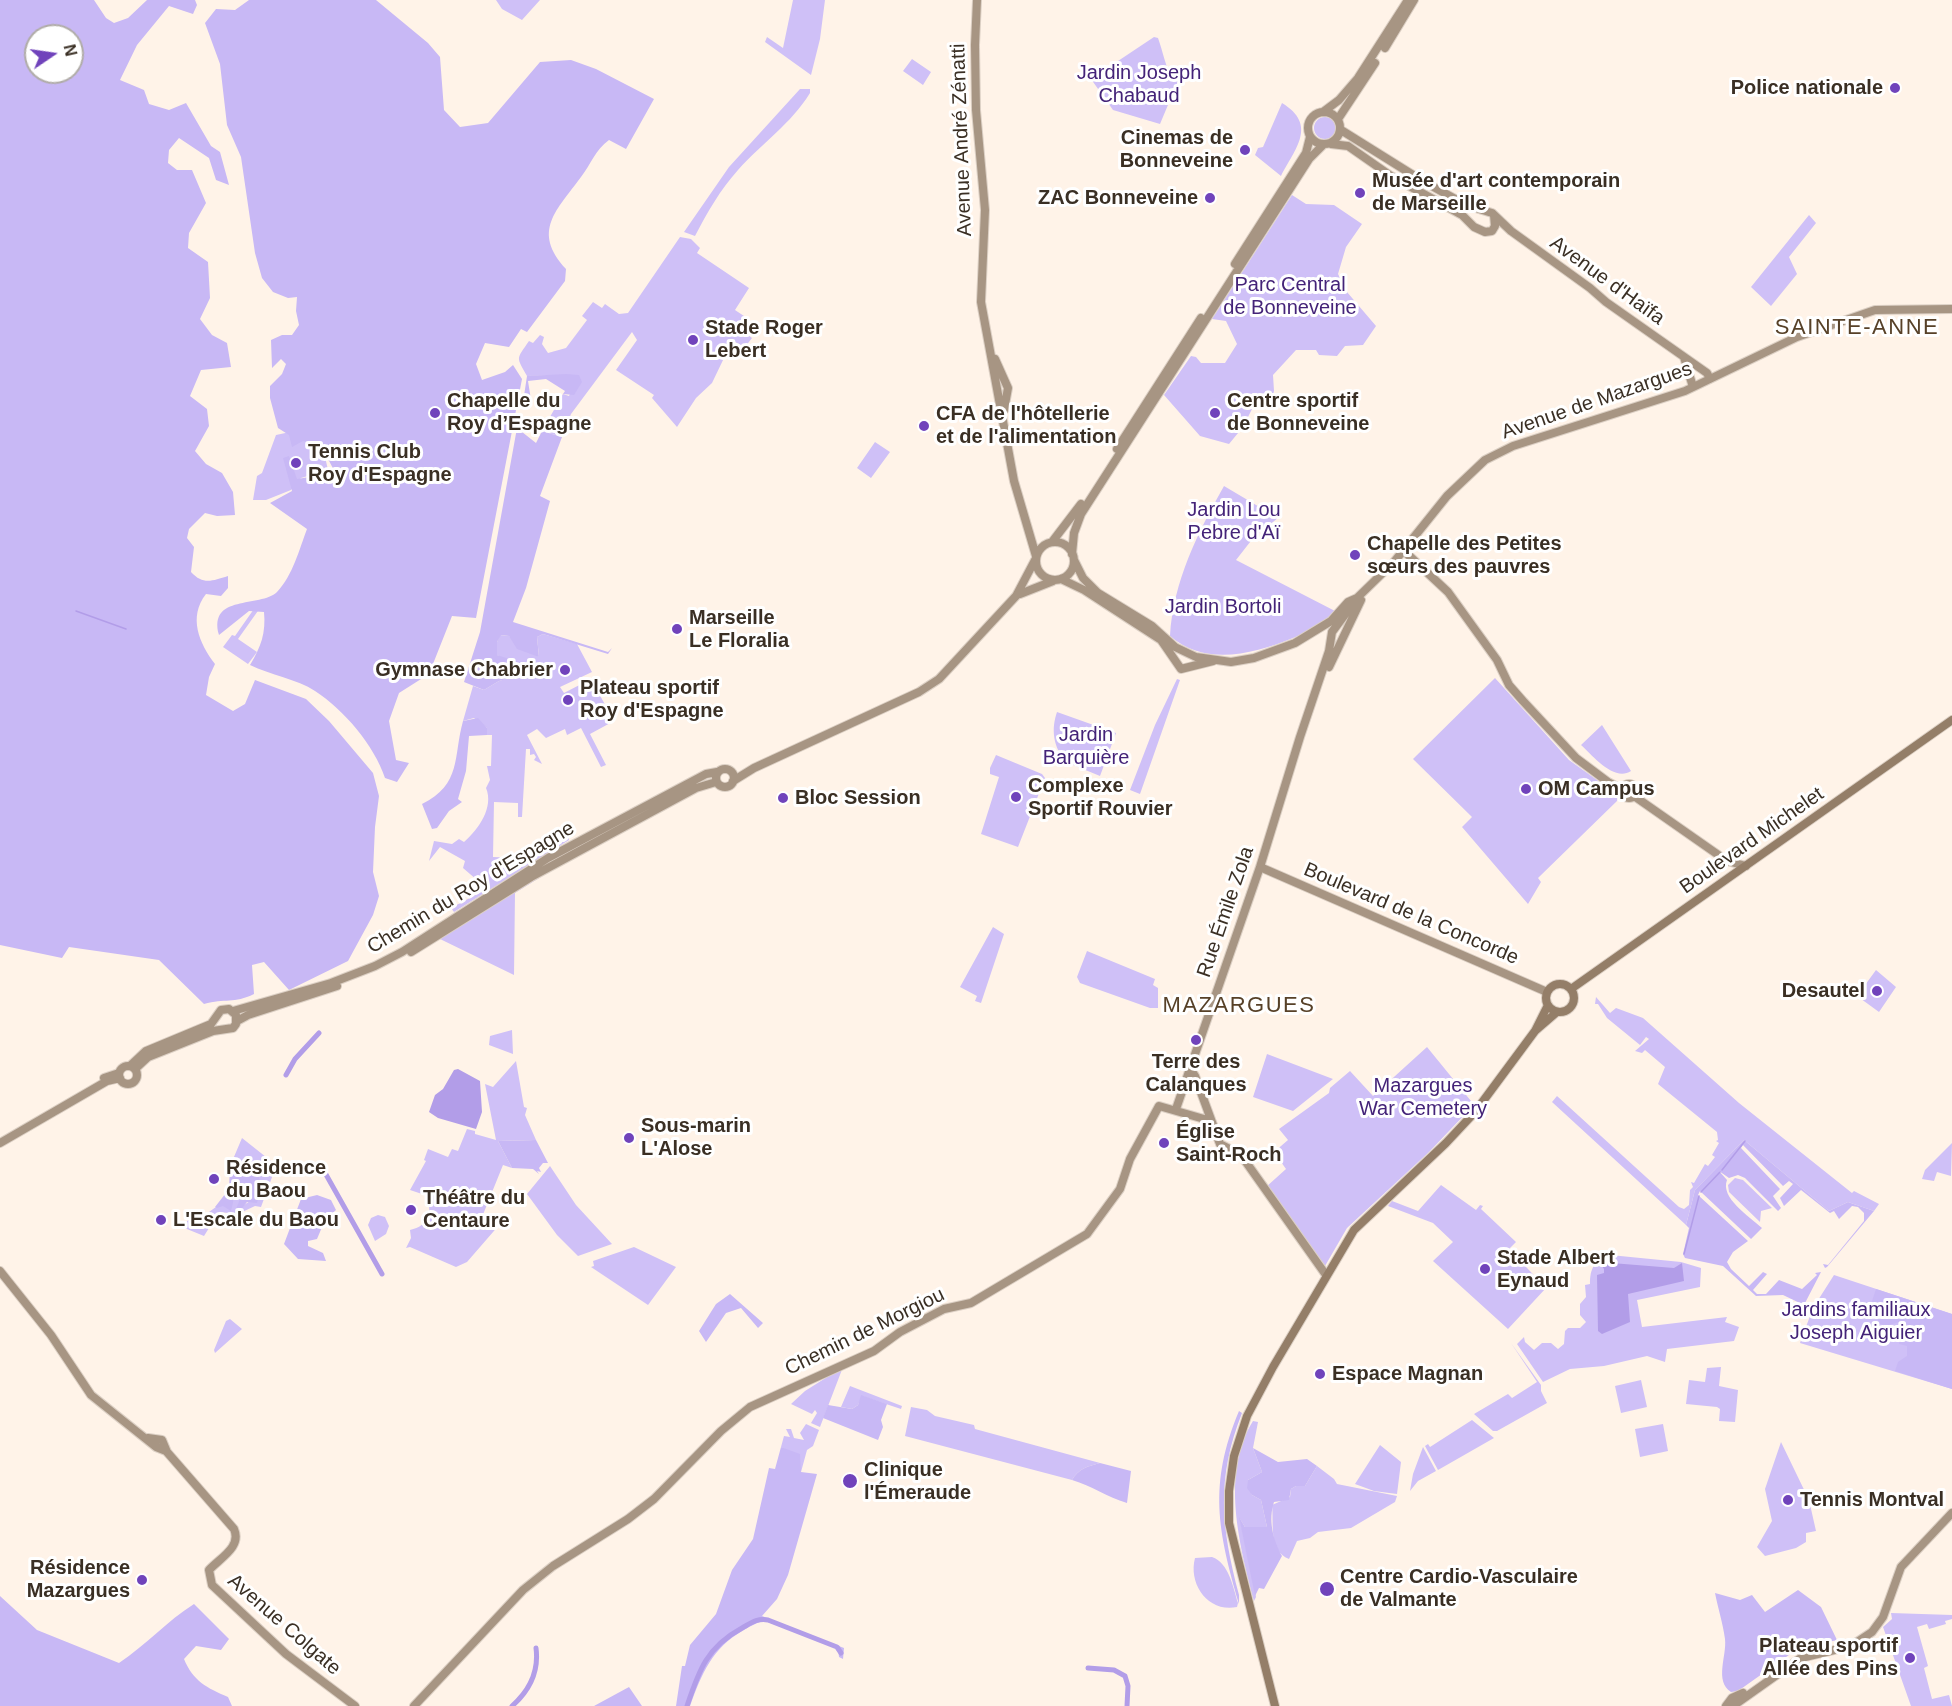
<!DOCTYPE html>
<html>
<head>
<meta charset="utf-8">
<style>
  body { margin:0 }
  #map { position:relative; width:1952px; height:1706px; overflow:hidden; background:#fff3e8; font-family:Arial,sans-serif }
  canvas { display:block }
  .north { position:absolute; left:24px; top:24px; width:60px; height:60px; box-sizing:border-box; background:#fff; border:2px solid #b0aca7; border-radius:50%; rotate:77deg; font-size:16px; font-weight:700; line-height:24px; text-align:center; color:#3a2f24 }
  .north::after { content:''; display:block; margin:auto; width:21px; height:27px; background:#7043bb; clip-path:polygon(50% 0,100% 100%,50% 72%,0 100%) }
</style>
</head>
<body>
<div id="map">
<canvas width="1952" height="1706"></canvas>
<div class="north">N</div>
</div>
<script>
const context = document.querySelector('canvas').getContext('2d');
context.lineJoin = 'round';
function fillPath(path, color) { context.fillStyle = color; context.fill(path, 'evenodd'); }
function trace(path, color, width, dash) { context.strokeStyle = color; context.lineWidth = width; context.lineCap = dash ? 'butt' : 'round'; context.setLineDash(dash || []); context.stroke(path); }
function drawText(font, color, halo, rows, align = 'center') {
  context.font = font + ' Arial,sans-serif'; context.lineWidth = 6; context.setLineDash([]); context.textBaseline = 'middle'; context.strokeStyle = halo; context.fillStyle = color; for (const [text, x, y, turn = 0] of rows) {
    context.save(); context.translate(x, y); context.rotate((+turn || 0) * Math.PI / 180); context.textAlign = isNaN(turn) ? turn : align; if (halo) context.strokeText(text, 0, 0); context.fillText(text, 0, 0); context.restore();
  }
}
const green = new Path2D(`
  M496,0h44l-18,20 -20,-11z
  M793,0h32l-5,39 -9,36 -46,-33 2,-5 16,11z
  M1154,37l4,1c5,14 7,27 14,41l6,2 -18,43 -47,-14 -22,-31z
  M912,59l19,13 -8,13 -20,-14z
  M800,89h10v4c-19,31 -48,50 -72,77 -18,20 -31,43 -43,66l-11,-4 45,-65z
  M1282,103c36,22 13,46 -1,73l-26,-21 3,-7 5,-1z
  M1314 128a11 11 0 1 1 22 0a11 11 0 1 1-22 0Z
  M1292,195l14,9 28,1 28,19 -16,23 -8,27 9,18 29,34 -13,19 -18,1 -8,10 -18,-1 -3,-5h-20l-23,25 1,16 -3,11 -14,-3 -14,28 -14,17 -29,-8 -36,-41 27,-39 5,1 5,6h24l12,-19 -11,-23 -14,-2z
  M1809,215l7,8 -27,34 8,17 -26,32 -20,-19z
  M680,237l11,2 9,9 -3,5 52,35 -14,22 15,10 -6,12 8,6 -7,9 -10,-5 -11,16 -12,25 -16,15 -19,29 -25,-29 2,-3 -38,-25 21,-30 -5,-8 -61,82 -9,23 -20,-6 21,-37 6,2 9,-21 -51,1c-11,-20 -11,-16 2,-35l4,2 7,-8 4,2 -2,7 6,9 18,-5 21,-28 -5,-4 11,-14 9,6 3,-4 14,10 9,-1z
  M318,426l10,44 -27,8 -10,12 -25,10h-13l4,-24 5,-3 14,-38z
  M875,442l15,10 -19,26 -14,-10z
  M1224,486l54,32 -24,19 -18,23 99,51c-9,13 -28,21 -42,27 -40,16 -87,29 -123,-2 3,-54 28,-104 54,-150z
  M256,606l4,2 -22,31 19,13 -9,12 -25,-17 9,-12 3,1z
  M543,634l34,10 15,28 -32,15 4,6 27,-14 23,42 -24,13 16,31 -5,2 -20,-39 -14,7 -2,-6 -19,9 -9,-9 -10,6 15,29 -8,-4 2,-3 -2,-3 -4,1v-6h-4l-4,68h-4v-14l-24,-1 -1,55 27,1 15,-10 3,-1v4l30,-14 1,3 -115,72 -3,-4 32,-17 1,-5 -21,-18 2,-7 -25,-14 -11,14 5,-20 18,3 7,-5 5,3c15,-13 30,-35 22,-54l4,-8 -3,-14h4l1,-31h-5v-7l-13,-10 -11,3 10,-35 11,4 15,-9 23,-7 2,-5 -27,-14v-13l3,-7 9,1 30,21 -2,-20z
  M1495,678l74,82 49,35 -1,6 -79,77 3,4 -13,22 -66,-77 10,-10 -59,-58z
  M1177,679l3,1 -40,114 -10,-4 25,-65z
  M1057,712l59,21 -16,43 -34,-14c-13,-15 -15,-33 -9,-50z
  M1602,725l29,46c-17,11 -38,-15 -50,-26z
  M996,755l46,19 3,4 -27,69 -37,-13 18,-57 -9,-3v-6z
  M563,863l-48,30 -1,82 -74,-36 88,-57z
  M993,927l11,7 -23,69 -6,-2 2,-5 -17,-9z
  M1087,951l68,28 -2,6 5,3v20h-8l-70,-25 -3,-6z
  M1876,970l20,17 -17,25 -22,-16z
  M1596,997l14,16 6,-5 27,10 96,85 113,90 2,-2 25,13 -5,7 -26,-9 -19,9 -85,-71 -49,50 -9,35 -134,-123 5,-6 122,111 5,2 5,-4 1,-15 3,-3 -2,-5 3,1 11,-19 3,2 7,-9 -3,-2 7,-12 -3,-2 2,-1 -1,-8 -59,-48 7,-17 -20,-17 -3,3 -7,-2 14,-12 -3,-2 -6,8 -33,-27 -9,-14h-3z
  M512,1030l1,24 -24,-9 1,-9z
  M1427,1047l44,54 -3,3 3,4 -42,44 -82,76 -22,38h-4l-55,-79 20,-18 -12,-17 14,-12 -9,-11 50,-36 1,-5 20,-17 23,25z
  M1267,1054l66,25 -40,32 -40,-14z
  M516,1061l8,46 3,1 -2,7 11,25 -38,1 14,27 -9,-3 -21,52 18,7 -33,38 -11,5 -46,-20 -4,1 5,-10 -1,-8c19,-4 24,-19 15,-35l-15,-5 16,-29 -2,-1 4,-11 20,8 4,-8 6,2 9,-22 8,2v3l21,6 -11,-56 8,3z
  M242,1138l29,23 4,8 -14,38 -6,-1 -17,8 -19,-2 -15,24 -22,-9 9,-10 8,2 17,-12 17,-6 2,-8 9,12 15,-10 1,-11 -13,-11 -18,2 -1,-4z
  M1952,1143l-1,33 -14,-4 -3,9 -12,-2 3,-9z
  M550,1166l26,39 36,39 -34,12 -21,-21 -30,-41z
  M1735,1178l8,2 29,28 -11,3 -1,11 -31,-30 -1,-7z
  M1441,1185l35,25 4,-5 3,1 -2,3 35,33 -7,7 37,39 -38,41 -75,-68 20,-19 -20,-19 -45,-17 4,-5 26,10z
  M378,1215l7,2 4,9 -3,8 -11,7 -7,-16 3,-7z
  M634,1247l42,20 -28,38 -57,-38 3,-1 -1,-5z
  M1610,1255l71,7 20,6 -1,19 -63,13 5,27 85,-10 -2,5 14,5 -5,14 -67,8 -2,13 -18,-6 -43,10 -34,3 -27,13 -26,-38 7,-7 1,5 9,8 8,-7h9l7,6 6,-5 1,-13 3,-3h12l6,-6 -6,-7v-11l6,-7 -1,-12 5,-1c0,-16 4,-23 20,-29z
  M1834,1275l118,39v75l-152,-46 13,-35z
  M230,1319l12,10 -27,24 -1,-3 12,-29z
  M1511,1343l30,42v6l6,12 -50,28h-4l-19,-17 34,-20 4,4 25,-16z
  M843,1367l-23,60 -9,-4 6,-10 -2,-3 -3,4 -21,-10 14,-13z
  M1721,1367l-2,19 19,4 -3,32 -16,-1 1,-12 -3,-2 -31,-3 3,-24 16,2 2,-14z
  M1641,1380l6,27 -26,6 -6,-27z
  M850,1386l52,20 -1,3 -39,-13 -4,9 -6,4 -11,-2z
  M911,1407l16,3 8,6 39,9 1,4 125,34c-12,3 -22,6 -28,17l-167,-44z
  M1472,1420l22,18 -56,32 -13,-24 3,-2 2,3z
  M1253,1421l5,1 -5,26 9,24 -14,8 4,15 9,5 6,27h-22l-5,-8 16,78 -2,4c-14,-54 -34,-128 -1,-180z
  M806,1424l13,6 -6,16 -6,4 -6,22 -9,-19 -11,-6 3,-11 6,1 -4,-8h5l3,9 10,2 -4,-7z
  M1663,1424l5,27 -28,6 -5,-28z
  M1781,1442l28,58 7,31 -10,2v9l-10,6 -31,8 -8,-9 15,-26 -7,-32z
  M1380,1445l21,17 -4,32 -23,-3 -19,-7z
  M1423,1447l13,24 -18,10 -8,10 3,-17z
  M1317,1466l17,13 3,5 60,12 -2,6 -44,26 -33,4 -8,6 -13,3 -8,18c-21,-8 -15,-36 -17,-54l18,-8 1,-8 5,-3h9z
  M1212,1557c17,6 21,30 26,46l-1,4c-29,6 -49,-23 -42,-49z
  M1891,1613l61,2v4l-7,2 1,3 -17,5 -2,-5 -10,3 11,39 -4,2 8,31 17,-4 3,11h-41l-28,-79 9,-8z`);
const forest = new Path2D(`
  M0,0h94l12,18 8,5 14,-5 19,-18h48l2,5 -4,9 -24,-8 -32,39 -17,35 24,10 5,14 20,6 17,-7 25,43 9,6 9,33 -13,-5 -7,-22 -30,-20 -10,12 -1,13 9,7h15l14,33 -17,30 -1,15 20,14 2,36 -10,21 12,16 15,8 4,24 -30,3 -11,26 17,13 2,17 -14,25 11,13 16,9 11,19 2,23 -18,1 -12,-3 -16,16 -2,9 7,9 -3,25c12,13 21,9 37,4v12l-7,8 -15,-2c-18,23 -7,49 9,70l-6,13 -3,18 27,16 12,-7 10,-24 51,19 23,22 44,52 6,23 -4,31 -2,45 6,24 -6,19 -25,46 -59,29 -25,-28 -12,3 2,29c-20,10 -29,4 -50,10l-45,-44 -90,-13 -7,11 -62,-13zM36,36h36v36h-36z
  M249,0h127l52,43 12,14 4,53 16,17 28,-4 52,-61 31,-2 25,9 58,30 -28,50 -17,-9c-14,10 -18,24 -28,37 -24,33 -50,54 -15,92l-1,12 -38,51 -6,-3 -12,18 -24,-4 -9,21 6,16 23,-8 8,-7 9,14 -46,239 -24,-2 -23,58 -30,19 -10,28 7,39 13,3 -12,19 -12,-4c-11,-33 -41,-68 -70,-87 -18,-12 -45,-16 -65,-26 11,-18 16,-32 14,-53l-15,-1 -30,24c-11,-41 41,-27 58,-43 16,-17 22,-42 30,-63l-37,-26 22,-12 -9,-33 6,-2 8,23 25,-4 10,2 4,-3 -16,-30 -17,-3 -11,6 -3,-12 -11,-7 -8,-30v-12l12,-12 4,-10 -5,-5 -9,9 -1,-28 11,-5h10l7,-10 -3,-14 1,-14 -9,1 -15,-6 -11,-14 -7,-25 -14,-96 -14,-32 -7,-61 -15,-41 11,-14 19,1z
  M566,374l13,1 3,7 -8,13 -11,-1 2,-3 -19,-12 -18,2 3,19 -9,9 5,-33z
  M517,428l19,15 6,-12 20,6 -22,59 10,5 -24,87 -13,34 95,30 4,-4 -4,6 -65,-20 -6,3 2,20 -22,-8 -8,-13 -8,-1 -4,7v13l25,8 2,6 -2,6 -23,6 -15,9 -20,-8 16,-50z
  M478,718l9,10v7l-18,1 -3,35 -8,28 4,3 -13,9 -12,17 -5,1 -10,-25c40,-20 31,-47 41,-83z
  M536,1140l12,23h-5l-4,5 2,4 -4,-1 2,3 -6,-5 -21,-1 -14,-27z
  M1744,1140l85,71 19,-9 26,9 -47,56 -2,1 -2,-4 5,1 36,-44v-8l-6,-6 -6,-1 -13,13 -5,-8 -4,2 -29,-23 -17,16 -4,-8 13,-14 -4,-3 -6,5 -40,-41 -2,3 39,41 -7,7 8,12 -3,3 -33,-33 -7,-3 -9,3 -10,-7 8,9c-7,18 22,36 35,48l-11,11 -51,-48 -2,4 50,46 -15,11 -6,10 4,7 18,17 14,-14 4,2 -14,16 4,4h9l13,-14 23,9 15,-14 -2,-2 6,-1 -17,33 -21,-10 -27,1 -33,-30 -38,-8 -2,-4 6,-26 -3,-3 9,-35z
  M239,1161l5,2 4,10 4,-1 7,5 1,6 5,-1 4,3 -2,5 -8,5 -2,8 -10,-1 -7,9 -4,-2 4,-10 -5,-5 -4,17 -8,-5 -6,2 -2,-1 14,-18 1,-22z
  M317,1195l14,5 5,10 -11,10 -8,19 -9,2v5l15,7 3,8 -28,-2 -14,-15 17,-45z
  M1876,1289l76,25v75l-57,-18 3,-9 9,-6v-10l-8,-2 4,-18 -4,-4 -14,4 -7,-3 -1,-17 -6,-2z
  M730,1294l33,29 -5,5 -17,-20 -15,5 -20,29 -7,-11 17,-27z
  M861,1395l26,9 -6,16 2,7 -5,13 -55,-22 5,-13 24,4 6,-4z
  M1239,1411l3,2c-26,66 -21,114 -3,182v9c-21,-73 -31,-119 0,-193z
  M781,1447l19,7 1,18 16,2 -29,101 -11,24 -15,17 82,32 -1,11 -4,-2 -1,-9 -73,-27c-8,1 -14,5 -21,9 -32,18 -42,43 -54,76h-14l6,-40h3l5,-21 26,-31 16,-44 21,-31 16,-71 6,1z
  M1253,1448l25,14 29,-3 10,7 -12,20h-9l-5,3 -2,11 -15,2c-6,18 -1,38 8,54l-18,33 -5,-1 -4,8 -16,-79 6,10h22l-6,-27 -9,-5 -5,-7 1,-8 14,-8z
  M1100,1463l31,8 -4,32c-20,-6 -35,-17 -55,-23 6,-11 16,-14 28,-17z
  M1798,1590l23,17 16,33 -41,10 -58,41 -7,1c-17,-11 -4,-36 -6,-53 -2,-15 -7,-31 -10,-46l25,7 12,-5 13,17z
  M0,1596l37,34 82,33c27,-18 48,-42 75,-59l35,35 -8,11 -25,-4 -12,13c9,22 23,29 44,38l4,9h-232z
  M629,1687l13,19h-48z`);
const water = new Path2D(`
  M458,1069l22,12 2,31 -6,17 -38,-11 -9,-6 6,-17 8,-6 11,-19z
  M1599,1262l75,6 8,-5 2,18 -56,13 2,28 -28,12 -4,-3 -1,-56 7,-2v-4z`);
const stream = new Path2D(`
  M76,611l50,18
  M1722,1170l23,-29
  M1701,1192l19,-20
  M1684,1254l15,-58`);
const canal = new Path2D(`
  M286,1075l9,-16 24,-26
  M324,1171l58,103
  M1088,1668l26,2 11,6 3,10 -1,20
  M512,1706c17,-15 27,-35 24,-58
  M687,1706c12,-36 20,-59 55,-78 9,-5 15,-10 26,-8l69,27 4,6`);
const secondary = new Path2D(`
  M977,0l-2,45 1,65 9,100 -4,92 33,179 22,75
  M1385,48l29,-48
  M1308 128a16 16 0 1 1 32 0a16 16 0 1 1-32 0Z
  M1323,112l16,-12 19,-22 50,-78
  M1338,119l37,-56
  M1341,130l80,50 45,25 26,8 19,18 79,57 16,14 101,71 3,6
  M1331,144l17,2 43,30 71,39 12,12 11,5 7,-1 3,-5 -1,-11
  M1235,264l71,-111 4,-16
  M1684,357l9,30
  M995,359l13,29 -4,22
  M1117,449l84,-131
  M1036 561a19 19 0 1 1 38 0a19 19 0 1 1-38 0Z
  M1052,542l29,-38
  M1403,550l45,42 49,68 12,25 14,16 53,57 32,24 15,8
  M1072,554l2,-21 7,-19 228,-355 14,-14
  M1074,560l9,18 15,15 54,33 23,21 21,10 35,5 23,-4 41,-15 36,-22 8,-1
  M1061,579l23,11 77,50 20,29 32,-8
  M1020,594l33,-13
  M1331,621l17,-19 9,-4
  M1329,667l32,-67
  M716 778a9 9 0 1 1 18 0a9 9 0 1 1-18 0Z
  M733,781l21,-13 165,-76 20,-13 77,-83 19,-36
  M1622 791a7 7 0 1 1 14 0a7 7 0 1 1-14 0Z
  M1634,796l93,65 19,5
  M1260,867l287,125
  M411,952l120,-75 165,-89 20,-6
  M233,1011l98,-28 44,-17 27,-14 146,-94 158,-84 11,-2
  M237,1021l11,-6 89,-29
  M130,1066l16,-15 65,-27 10,-14 8,-1 7,6v9l-3,4 -20,3 -65,26 -13,12
  M119 1075a9 9 0 1 1 18 0a9 9 0 1 1-18 0Z
  M1190,1068l5,8 25,68 21,11 85,120
  M104,1078l15,-5
  M1176,1109l84,-242 40,-130 29,-86 3,-19 26,-35 36,-35 53,-66 38,-36 28,-14 172,-55 112,-54 78,-27 77,-1
  M0,1143l107,-62 13,-3
  M0,1271l51,64 40,60 65,52 10,4
  M148,1438l14,2 5,12 67,77c8,18 -14,29 -25,41l3,15 74,69 69,52
  M1801,1658l50,-12 21,-14 11,-15 18,-50 51,-54
  M414,1706l109,-116 30,-24 75,-47 26,-20 67,-68 29,-24 124,-56 26,-19 44,-23 27,-6 116,-69 33,-45 10,-30 29,-53 52,15
  M1726,1706l6,-8 11,-5
  M1733,1706l72,-51`);
const primary = new Path2D(`
  M1546 998a14 14 0 1 1 28 0a14 14 0 1 1-28 0Z
  M1571,989l381,-269
  M1535,1031l13,-26
  M1275,1706l-46,-183v-32l5,-35 13,-40 26,-49 81,-137 92,-87 29,-31 60,-81 22,-19`);
const markers = [
  [1895,88,6,"#7043bb"],
  [1245,150,6,"#7043bb"],
  [1360,193,6,"#7043bb"],
  [1210,198,6,"#7043bb"],
  [693,340,6,"#7043bb"],
  [435,413,6,"#7043bb"],
  [1215,413,6,"#7043bb"],
  [924,426,6,"#7043bb"],
  [296,463,6,"#7043bb"],
  [1355,555,6,"#7043bb"],
  [677,629,6,"#7043bb"],
  [565,670,6,"#7043bb"],
  [568,700,6,"#7043bb"],
  [1526,789,6,"#7043bb"],
  [1016,797,6,"#7043bb"],
  [783,798,6,"#7043bb"],
  [1877,991,6,"#7043bb"],
  [1196,1040,6,"#7043bb"],
  [629,1138,6,"#7043bb"],
  [1164,1143,6,"#7043bb"],
  [214,1179,6,"#7043bb"],
  [411,1210,6,"#7043bb"],
  [161,1220,6,"#7043bb"],
  [1485,1269,6,"#7043bb"],
  [1320,1374,6,"#7043bb"],
  [850,1481,8,"#7043bb"],
  [1788,1500,6,"#7043bb"],
  [142,1580,6,"#7043bb"],
  [1327,1589,8,"#7043bb"],
  [1910,1658,6,"#7043bb"]
];
const parkNames = [
  ["Jardin Joseph",1139,73],
  ["Chabaud",1139,96],
  ["Parc Central",1290,285],
  ["de Bonneveine",1290,308],
  ["Jardin Lou",1234,510],
  ["Pebre d'Aï",1234,533],
  ["Jardin Bortoli",1223,607],
  ["Jardin",1086,735],
  ["Barquière",1086,758],
  ["Mazargues",1423,1086],
  ["War Cemetery",1423,1109],
  ["Jardins familiaux",1856,1310],
  ["Joseph Aiguier",1856,1333]
];
const poiNames = [
  ["Police nationale",1883,88,"right"],
  ["Cinemas de",1233,138,"right"],
  ["Bonneveine",1233,161,"right"],
  ["Musée d'art contemporain",1372,181],
  ["de Marseille",1372,204],
  ["ZAC Bonneveine",1198,198,"right"],
  ["Stade Roger",705,328],
  ["Lebert",705,351],
  ["Chapelle du",447,401],
  ["Roy d’Espagne",447,424],
  ["Centre sportif",1227,401],
  ["de Bonneveine",1227,424],
  ["CFA de l'hôtellerie",936,414],
  ["et de l'alimentation",936,437],
  ["Tennis Club",308,452],
  ["Roy d'Espagne",308,475],
  ["Chapelle des Petites",1367,544],
  ["sœurs des pauvres",1367,567],
  ["Marseille",689,618],
  ["Le Floralia",689,641],
  ["Gymnase Chabrier",553,670,"right"],
  ["Plateau sportif",580,688],
  ["Roy d'Espagne",580,711],
  ["Complexe",1028,786],
  ["Sportif Rouvier",1028,809],
  ["OM Campus",1538,789],
  ["Bloc Session",795,798],
  ["Desautel",1865,991,"right"],
  ["Terre des",1196,1062,"center"],
  ["Calanques",1196,1085,"center"],
  ["Sous-marin",641,1126],
  ["L'Alose",641,1149],
  ["Église",1176,1132],
  ["Saint-Roch",1176,1155],
  ["Résidence",226,1168],
  ["du Baou",226,1191],
  ["Théâtre du",423,1198],
  ["Centaure",423,1221],
  ["L'Escale du Baou",173,1220],
  ["Stade Albert",1497,1258],
  ["Eynaud",1497,1281],
  ["Espace Magnan",1332,1374],
  ["Clinique",864,1470],
  ["l'Émeraude",864,1493],
  ["Tennis Montval",1800,1500],
  ["Résidence",130,1568,"right"],
  ["Mazargues",130,1591,"right"],
  ["Centre Cardio-Vasculaire",1340,1577],
  ["de Valmante",1340,1600],
  ["Plateau sportif",1898,1646,"right"],
  ["Allée des Pins",1898,1669,"right"]
];
const streetNames = [
  ["Avenue André Zénatti",962,140,-92],
  ["Avenue d'Haïfa",1607,281,36],
  ["Avenue de Mazargues",1597,401,-19],
  ["Boulevard Michelet",1752,841,-35],
  ["Chemin du Roy d'Espagne",471,888,-31],
  ["Rue Émile Zola",1226,912,-71],
  ["Boulevard de la Concorde",1411,914,23],
  ["Chemin de Morgiou",865,1332,-26],
  ["Avenue Colgate",284,1625,41]
];
const quarterNames = [
  ["SAINTE-ANNE",1857,328],
  ["MAZARGUES",1239,1006]
];
fillPath(green, '#cfc0f7');
fillPath(forest, '#c8b8f5');
fillPath(water, '#b29de8');
trace(stream, '#b29de8', 1.5);
trace(canal, '#b29de8', 5);
trace(secondary, '#dcd0c5', 10);
trace(primary, '#dcd0c5', 10);
trace(secondary, '#a79583', 8);
trace(primary, '#947e68', 8);
for (const [x, y, r, color] of markers) { const dot = new Path2D(); dot.arc(x, y, r, 0, 2 * Math.PI); context.fillStyle = color; context.fill(dot); trace(dot, '#fff', 2); }
drawText('20px', '#442378', '#fff', parkNames);
drawText('bold 20px', '#3a2f24', '#fff', poiNames, 'left');
drawText('20px', '#3a2f24', '#fff', streetNames);
context.letterSpacing = '1.5px';
drawText('22px', '#574128', '#fff', quarterNames);
context.letterSpacing = '0px';
</script>
</body>
</html>
